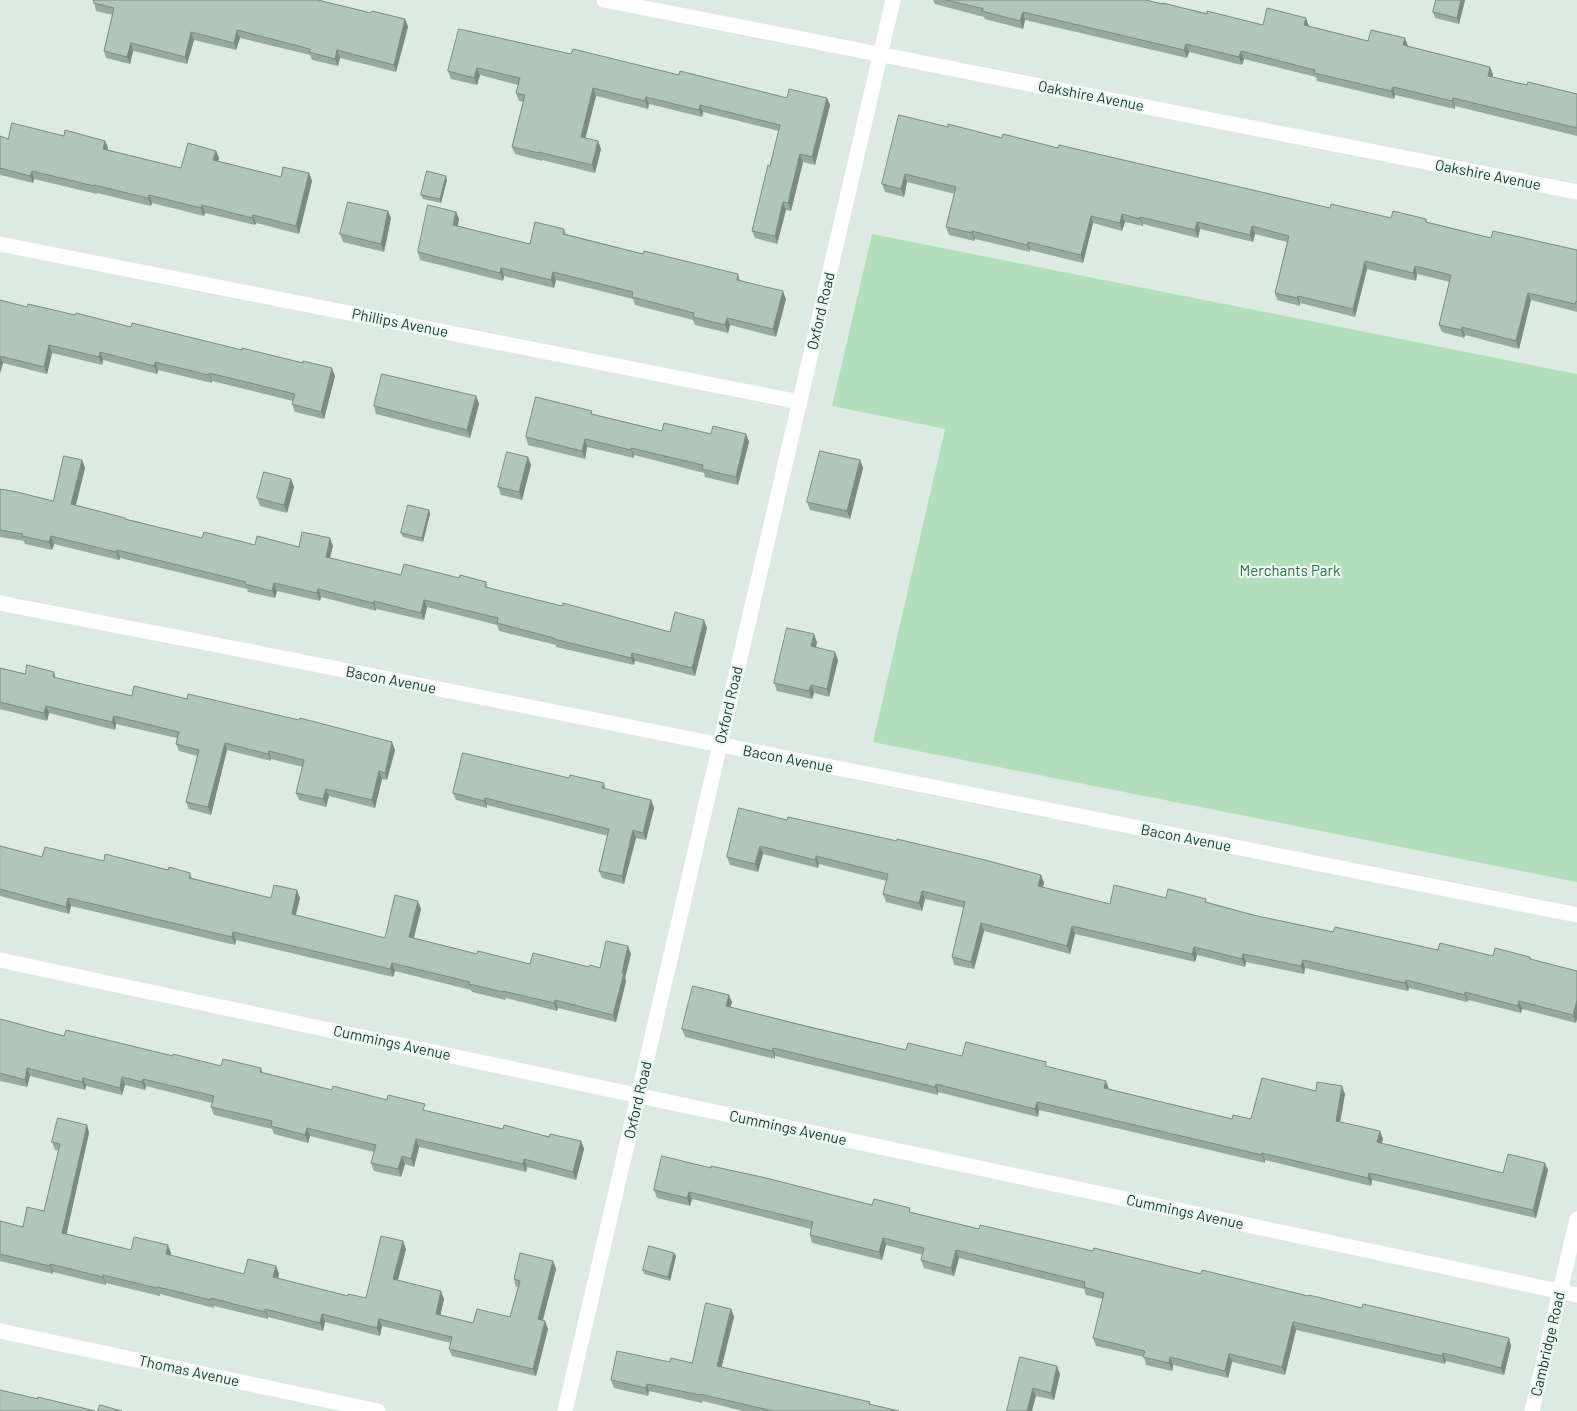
<!DOCTYPE html>
<html>
<head>
<meta charset="utf-8">
<style>
  body { margin:0 }
  canvas { display:block; background:#dceae3 }
</style>
</head>
<body>
<canvas width="1577" height="1411"></canvas>
<script>
const context = document.querySelector('canvas').getContext('2d');
context.lineJoin = 'round';
function fillPath(path, color) { context.fillStyle = color; context.fill(path, 'evenodd'); }
function trace(path, color, width, dash) { context.strokeStyle = color; context.lineWidth = width; context.lineCap = dash ? 'butt' : 'round'; context.setLineDash(dash || []); context.stroke(path); }
function drawText(font, color, halo, rows, align = 'center') {
  context.font = font + ' Barlow,sans-serif'; context.lineWidth = 4.5; context.setLineDash([]); context.textBaseline = 'middle'; context.strokeStyle = halo; context.fillStyle = color; for (const [text, x, y, turn = 0] of rows) {
    context.save(); context.translate(x, y); context.rotate((+turn || 0) * Math.PI / 180); context.textAlign = isNaN(turn) ? turn : align; if (halo) context.strokeText(text, 0, 0); context.fillText(text, 0, 0); context.restore();
  }
}
const green = new Path2D(`
  M872,234l705,140v508l-704,-140 72,-313 -113,-23z`);
const street = new Path2D(`
  M604,0l973,192
  M0,244l800,158
  M0,603l243,47 1334,265
  M0,960l1577,335
  M0,1331l378,80
  M565,1411l328,-1411
  M1532,1411l45,-192`);
const wall = new Path2D(`
  M91,0h227l53,13 34,6 3,8 -12,45 -56,-14 -2,8 -26,-6 -2,-5 -70,-17 -4,12 -42,-10 -7,24 -54,-13 -3,13 -24,-6 -2,-7 9,-36 -17,-4 -2,-8v-2z
  M933,0h212l118,25 46,1 59,15 40,5 82,21 3,8 -1,2 35,8 50,9v42l-122,-30v3l-60,-14 -1,4 -77,-18 -1,-4 -72,-18 -2,6 -53,-13 -2,6 -162,-38 -2,9 -38,-10 -1,-2 -49,-13z
  M1436,0h29l-6,24 -24,-6 -2,-6z
  M571,54l108,21 108,23h40l3,7 -15,60 -12,-3 -12,49 -5,-1 -9,34 -22,-6 -3,-7 27,-100 -76,-19 -1,5 -53,-13 -1,5 -52,-13 -11,42 13,3 3,8 -6,24 -53,-13v1l-27,-7 -3,-7 11,-45 -4,-1 -3,-8 2,-8 -38,-10 -3,10 -26,-6 -3,-8z
  M948,127l110,21 272,60 61,10 35,1 1,3 64,16 86,12v62l-46,-12 -12,49 -54,-14 -1,3 -22,-6 -3,-7 11,-43 -33,-8 -1,7 -49,-12 -12,48 -55,-14v3l-23,-6 -2,-7 12,-51 -32,-8 -2,8 -53,-13 -2,9 -55,-14v2l-18,-4 -3,9 -29,-8 -10,40 -53,-13v2l-55,-13 -1,2 -25,-6 -3,-8 9,-33 -48,-12 -3,15 -19,-5 -3,-8z
  M0,136l8,3 56,-3 41,5 3,7v2l73,18 35,-17 3,7 -1,3 63,16 28,-4 3,8 -13,53 -43,-11 -1,2 -50,-12 -1,3 -52,-13 -1,3 -54,-13v1l-63,-15 -1,4 -33,-8z
  M447,180l-6,23 -18,-4 -2,-4z
  M456,212l3,7 -1,7 72,18 34,-15 2,5 77,20 95,20 2,6 46,19 -10,38 -46,-12 -2,8 -33,-8 -2,-5 -58,-15 -2,-6 -77,-19 -2,8 -50,-12 -1,5 -83,-21 -2,-8z
  M391,218l-7,34 -41,-10 -3,-8z
  M0,300l27,7 48,8 260,61 -11,43 -29,-7 -3,-8 1,-3 -81,-20v2l-54,-13 -1,4 -54,-14 -1,5 -50,-12 -5,21 -44,-11 -3,10z
  M476,396l3,8 -9,34 -94,-24 -2,-8z
  M593,414l69,17 49,3h35l3,8 -11,43 -33,-8 -1,-4 -70,-18v3l-47,-11 -2,12 -57,-14 -2,-8z
  M528,457l3,8 -9,35 -21,-5 -3,-8z
  M82,460l3,8 -9,37 50,14 76,19 53,7 44,2 34,-1 -3,12 71,17 58,3 27,4 2,6 182,44 37,-4 -12,48 -60,-15 -1,4 -78,-18v-2l-57,-14 -2,-6 -70,-18 -3,13 -48,-11v2l-55,-14 -1,4 -43,-10 -2,7 -27,-6 -1,-3 -127,-31 -1,2 -65,-16 -2,6 -27,-6 -1,-3 -24,-4v-48l53,12z
  M860,460l3,8 -13,51 -40,-9 -3,-8z
  M291,479l3,8 -7,26 -27,-7 -3,-8z
  M429,510l1,4 -7,28 -20,-5 -2,-4z
  M817,642l-1,5 22,13 -9,37 -15,-4 -2,6 -35,-8 -3,-8z
  M0,668l25,6 29,-2 2,6 76,18 55,3 205,43 3,8 -8,30 -5,-1 -7,29 -46,-12 -3,11 -27,-7 -3,-7 7,-26 -32,-8v2l-44,-11 -16,65 -22,-6 -3,-7 11,-46 -18,-5 -3,-7 1,-6 -61,-14 -1,6 -66,-17 -2,8 -47,-12z
  M569,778l35,5 2,6 45,11 3,8 -8,32 -10,-2 -12,46 -22,-6 -3,-7 9,-35 -121,-31v3l-31,-8 -3,-7z
  M787,820l254,55 3,8 -1,4 67,17 56,-6 41,4 46,13 80,17 105,18 93,10 46,11 -1,52 -54,-14 -1,4 -53,-13 -1,2 -58,-14 -1,3 -103,-23 -1,6 -58,-12 -1,5 -48,-12 -2,7 -120,-28 -5,20 -86,-23 -10,38 -20,-4 -2,-8 12,-49 -39,-9 -3,12 -36,-9 -3,-8 4,-13 -68,-17 -1,4 -55,-14 -5,18 -28,-7 -3,-8z
  M0,846l42,11 62,4 86,12 2,5 79,20h29l-4,17 89,23 33,-37 3,8 -7,29 63,16 53,10 70,4 31,-14 -6,24 1,3 -10,41 -58,-14 -1,3 -51,-13 -1,2 -33,-8 -1,-2 -76,-19 -2,6 -157,-37 -1,5 -164,-39 -2,8 -69,-18z
  M732,1002l-2,5 176,43 142,17 61,22 123,30h19l65,-28 29,3 -5,28 43,17 -2,4 122,30 45,-3 -12,48 -164,-38 -1,6 -106,-26v3l-226,-53 -1,7 -100,-25v3l-163,-39v3l-90,-22 -3,-8z
  M0,1019l64,17 157,30 40,2 2,5 69,17 95,21 76,18 78,12 3,8 -8,31 -49,-13 -1,5 -107,-25 -5,20 -9,-3 -4,13 -27,-6 -3,-8 3,-11 -64,-16 -2,7 -34,-9 -2,-5 -58,-14 -3,-8 1,-4 -66,-17 -1,4 -20,-5 -3,10 -36,-9 -1,4 -55,-14 -3,11 -27,-6z
  M87,1125l2,8 -23,101 65,16 40,3 -1,2 74,19 32,-8 3,8 -1,5 70,17 18,2 40,-49 -8,31 46,19 -4,16 33,8 37,-6 8,-30h-2l-2,-8 39,-18 3,8 -13,51 5,9 -12,47 -84,-20 -3,-7 2,-6 -69,-17 -2,10 -55,-14 -2,9 -55,-14v2l-54,-13v2l-54,-14v2l-54,-13v2l-53,-13v2l-53,-13v-40l23,6 21,-16 15,-60 -4,-1 -3,-8z
  M711,1168l161,37 39,7 68,17 114,22 215,45 203,50 -7,29 -58,-14 -1,3 -149,-34 -11,45 -53,-13 -4,16 -55,-13 -1,6 -26,-6 -2,-8 -48,-11 -3,-8 10,-39 -17,-4 -2,-6 -125,-31 -5,18 -30,-8 -3,-8 2,-5 -37,-10 -4,15 -70,-17 -2,-8 1,-6 -119,-30 -2,7 -33,-8 -3,-8z
  M674,1253l2,3 -6,25 -26,-7 -1,-4z
  M731,1309l3,8 -13,50 149,35v3l29,6h-156l-40,-10 -1,2 -53,-12 -1,5 -34,-8 -3,-8 59,-18 22,1z
  M1020,1357l40,17 -6,26 -18,-4z`);
const shadedWall = new Path2D(`
  M1461,0h4l-6,24 -2,-6z
  M1023,12l2,8 -2,9 -3,-8z
  M1306,18l3,8 -5,-1z
  M405,19l3,8 -12,45 -2,-7z
  M237,30l3,8 -4,12 -2,-7z
  M191,32l3,8 -7,24 -2,-7z
  M1405,38l3,8 -2,7 -3,-8z
  M131,43l2,8 -3,13 -3,-7z
  M1186,44l3,8 -2,6 -3,-8z
  M337,50l3,8 -2,8 -3,-7z
  M1241,51l3,8 -2,6 -3,-8z
  M1490,67l3,8 -2,8 -3,-7z
  M477,68l3,7 -3,10 -3,-7z
  M1393,87l2,8 -1,4 -3,-8z
  M593,88l3,8 -12,48 -3,-7z
  M646,97l3,7 -1,5 -3,-8z
  M827,98l3,7 -15,60 -3,-8z
  M1453,98l2,8v3l-3,-8z
  M700,105l3,7 -1,5 -3,-7z
  M105,141l3,7 -2,9 -3,-8z
  M598,141l3,8 -6,24 -3,-8z
  M216,151l3,7 -3,10 -3,-8z
  M800,154l3,8 -12,49 -3,-8z
  M32,171l2,8 -1,4 -3,-7z
  M309,173l3,8 -13,53 -3,-8z
  M905,174l2,8 -3,15 -3,-8z
  M446,176l1,4 -6,23 -1,-4z
  M149,195l3,8 -1,3 -3,-8z
  M783,202l3,8 -9,34 -2,-8z
  M202,205l3,8 -1,3 -3,-8z
  M388,211l3,7 -7,34 -3,-8z
  M456,212l3,7 -3,14 -3,-8z
  M1122,214l3,8 -3,9 -2,-8z
  M253,215l3,8 -1,2 -3,-7z
  M1091,216l2,7 -10,40 -2,-8z
  M1140,217l3,7v2l-3,-7z
  M1197,222l3,7 -2,9 -3,-8z
  M1252,226l3,8 -2,8 -3,-7z
  M972,231l3,8 -1,2 -2,-8z
  M1028,242l2,8v2l-3,-7z
  M1365,261l2,8 -12,48 -2,-8z
  M1415,266l2,8 -1,7 -3,-8z
  M501,268l3,8 -1,5 -3,-8z
  M553,272l3,8 -2,8 -3,-8z
  M783,291l3,8 -10,38 -3,-8z
  M1528,293l3,7 -12,49 -3,-8z
  M1298,296l2,7v3l-3,-8z
  M727,318l3,7 -2,8 -3,-8z
  M1462,327l3,8 -1,3 -3,-8z
  M49,345l3,8 -5,21 -3,-7z
  M100,352l3,8 -1,5 -3,-8z
  M0,356l3,7 -3,10z
  M155,362l3,8 -1,4 -3,-8z
  M332,368l3,8 -11,43 -3,-7z
  M209,373l3,8v2l-3,-8z
  M476,396l3,8 -9,34 -3,-8z
  M746,434l3,8 -11,43 -2,-8z
  M585,439l2,8 -2,12 -3,-8z
  M631,448l3,7v3l-3,-8z
  M528,457l3,8 -9,35 -3,-8z
  M82,460l3,8 -11,44 -3,-8z
  M860,460l3,8 -13,51 -3,-8z
  M291,479l3,8 -7,26 -3,-8z
  M429,510l1,4 -7,28 -1,-4z
  M51,536l3,8 -2,6 -3,-8z
  M330,538l3,8 -5,19 -2,-8z
  M117,550l3,8 -1,2 -3,-8z
  M274,583l3,8 -2,7 -3,-7z
  M318,589l3,8 -1,4 -3,-8z
  M424,600l3,7 -3,13 -3,-7z
  M374,601l2,8v2l-3,-8z
  M704,620l3,8 -12,48 -3,-8z
  M814,634l3,8 -3,12 -3,-8z
  M835,652l3,8 -9,37 -2,-8z
  M632,653l3,8 -1,4 -3,-7z
  M811,685l3,8 -2,6 -3,-8z
  M46,706l3,7 -2,8 -3,-8z
  M114,716l2,8 -1,6 -3,-8z
  M392,742l3,8 -8,30 -2,-7z
  M225,743l2,7 -16,65 -3,-8z
  M269,751l2,8v2l-3,-7z
  M379,771l3,8 -7,29 -3,-8z
  M326,789l3,7 -3,11 -3,-8z
  M485,798l2,7v3l-3,-7z
  M651,800l3,8 -8,32 -3,-7z
  M633,830l3,8 -12,46 -2,-8z
  M760,846l3,8 -5,18 -3,-8z
  M816,856l3,8 -1,4 -3,-8z
  M1041,875l3,8 -3,11 -3,-8z
  M297,890l3,8 -6,23 -2,-7z
  M922,891l3,8 -3,12 -3,-8z
  M68,898l3,8 -2,8 -3,-7z
  M418,901l3,8 -9,35 -3,-7z
  M981,923l3,8 -10,38 -3,-7z
  M1072,926l3,8 -5,20 -3,-8z
  M233,932l3,8 -1,5 -3,-8z
  M628,946l3,8 -6,24 1,3 -10,41 -3,-7z
  M1194,947l3,8 -2,7 -3,-8z
  M1243,954l3,8 -1,5 -3,-8z
  M1303,960l2,8 -1,6 -3,-8z
  M392,963l3,8 -2,6 -3,-8z
  M1406,980l3,8 -1,3 -3,-8z
  M1465,992l3,8 -1,2 -2,-7z
  M729,995l3,7 -3,11 -3,-7z
  M555,1000l3,8 -1,3 -3,-8z
  M1577,1000v19l-1,4 -3,-8z
  M1519,1001l3,8 -1,4 -3,-7z
  M773,1048l2,8v3l-3,-8z
  M27,1068l3,8 -3,11 -2,-7z
  M122,1077l3,8 -3,10 -2,-7z
  M83,1078l3,8 -1,4 -3,-8z
  M143,1079l3,7 -1,4 -3,-8z
  M1106,1081l3,8 -5,-1z
  M936,1084l2,8v3l-3,-8z
  M1342,1086l3,8 -6,34 -3,-7z
  M1037,1102l2,8 -1,7 -3,-8z
  M87,1125l2,8 -24,108 -3,-8z
  M307,1128l3,8 -2,7 -3,-8z
  M1380,1131l3,8 -3,11 -3,-8z
  M416,1139l3,8 -5,20 -3,-8z
  M581,1141l3,8 -8,31 -3,-8z
  M1262,1153l3,7v3l-3,-8z
  M402,1156l3,8 -4,13 -3,-8z
  M524,1159l3,8 -1,5 -3,-8z
  M1545,1163l3,7 -12,48 -3,-8z
  M1369,1173l3,7 -1,6 -3,-8z
  M689,1192l3,7 -2,7 -3,-8z
  M883,1238l3,7 -4,15 -3,-8z
  M403,1241l3,8 -10,38 -3,-8z
  M168,1245l3,8 -2,9 -3,-8z
  M956,1250l3,8 -5,18 -3,-8z
  M674,1253l2,3 -6,25 -2,-4z
  M553,1261l3,8 -15,58 -3,-8z
  M50,1264l3,8v2l-3,-8z
  M276,1266l3,8 -3,11 -3,-8z
  M103,1275l3,8v2l-3,-8z
  M441,1291l3,8 -5,23 -3,-8z
  M265,1309l3,8v2l-3,-7z
  M731,1309l3,8 -14,57 -3,-8z
  M322,1314l3,8 -2,9 -3,-8z
  M379,1319l3,7 -2,10 -3,-8z
  M545,1321l3,8 -12,47 -3,-7z
  M1293,1322l3,8 -11,45 -3,-8z
  M1509,1338l2,8 -7,29 -3,-7z
  M1443,1353l3,8 -1,3 -3,-8z
  M1229,1354l3,8 -4,16 -3,-7z
  M1170,1357l3,8 -1,6 -3,-8z
  M1057,1366l3,8 -6,26 -3,-7z
  M647,1384l2,7 -1,5 -2,-8z
  M1033,1388l3,8 -4,15h-5z`);
const building = new Path2D(`
  M94,0h224l53,13 1,-2 33,8 -11,46 -57,-15 -2,9 -26,-7 1,-3 -73,-19 -3,13 -43,-11 -6,25 -54,-14 -4,14 -23,-6 10,-43 -20,-5z
  M946,0h199l18,4v-1l44,11v-3l56,14 4,-17 39,10 -2,7 64,16 3,-11 34,8 -2,7 87,22 -2,9 39,9 1,-3 49,12v34l-124,-30 -1,3 -59,-14 -2,4 -77,-18 1,-3 -74,-19 -2,6 -53,-13 -2,6 -161,-38 -3,9 -38,-10 1,-2z
  M1436,0h25l-4,18 -24,-6z
  M459,29l112,25 2,-5 106,26 1,-4 107,27 2,-9 38,9 -15,59 -12,-3 -12,49 -5,-1 -8,34 -23,-5 16,-66 2,1 10,-41 -80,-20 -1,5 -53,-13 -1,4 -52,-13 -12,49 17,4 -6,24 -53,-13v1l-27,-6 13,-52 -9,-2 4,-15 -43,-10 -3,10 -26,-7z
  M899,115l49,12v-3l54,14 1,-4 55,14 1,-3 271,63 1,-4 60,14 2,-7 33,8v3l65,16 2,-7 84,19v52l-1,-1 -1,3 -47,-11 -12,48 -54,-14 -1,3 -22,-5 12,-50 -36,-9 -2,7 -48,-12 -12,48 -55,-13 -1,2 -22,-5 14,-57 -37,-10 -2,9 -53,-13 -2,8 -55,-13v2l-18,-5 -2,9 -29,-7 -10,39 -53,-13 -1,3 -55,-14v2l-26,-6 10,-40 -51,-13 -4,15 -19,-5z
  M12,123l52,13 1,-6 40,11 -2,8 78,19 7,-25 28,8 -3,9 68,17 2,-10 26,6 -13,53 -43,-11 -1,3 -50,-13 -1,3 -52,-13 -1,3 -54,-13v1l-62,-15 -2,5 -30,-8v-32l8,3z
  M427,171l19,5 -6,23 -19,-4z
  M348,202l40,9 -7,33 -41,-10z
  M428,205l28,7 -3,13 77,19 5,-22 29,7 -1,5 80,20 1,-3 94,23 -1,6 46,11 -10,38 -46,-11 -2,7 -32,-8 1,-4 -62,-16 1,-5 -80,-20 -2,8 -50,-12 -1,5 -82,-21z
  M0,300l27,7 1,-3 47,11 1,-2 55,14 1,-4 110,27v-2l61,15v-2l29,7 -11,44 -29,-8 3,-10 -86,-21v2l-54,-13 -1,4 -54,-14 -1,5 -50,-12 -5,22 -44,-11z
  M382,374l94,22 -9,34 -93,-24z
  M536,397l56,14 -1,3 71,17 2,-8 47,11 2,-8 33,8 -10,43 -34,-8 1,-4 -72,-17v2l-46,-11 -3,12 -56,-14z
  M820,451l40,9 -13,51 -40,-9z
  M507,452l21,5 -9,35 -21,-5z
  M64,456l18,4 -11,44 54,14v1l77,19 2,-6 51,13 2,-9 42,11 3,-15 28,6 -4,19 75,18 3,-11 55,14 1,-3 26,7 -1,5 77,19 1,-3 107,29 5,-20 29,8 -12,48 -60,-15 -1,5 -77,-19v-1l-57,-15 1,-5 -74,-18 -3,13 -47,-12 -1,2 -55,-14 -1,4 -43,-10 -2,8 -27,-7 1,-2 -129,-32 -1,2 -65,-16 -2,6 -27,-6 1,-2 -23,-4v-41l17,3 36,9z
  M264,472l27,7 -7,26 -27,-7z
  M408,505l21,5 -7,28 -21,-5z
  M787,628l27,6 -3,12 24,6 -8,37 -16,-4 -2,6 -35,-8z
  M27,665l27,7 -1,5 79,19 2,-10 53,13 1,-5 111,26 1,-2 92,24 -7,31 -6,-2 -7,29 -46,-11 -3,10 -27,-6 8,-33 -35,-9 -1,3 -43,-11 -17,64 -22,-5 13,-52 -23,-6 3,-12 -65,-16 -2,6 -66,-16 -2,7 -44,-11v-34l25,6z
  M463,753l106,25 1,-3 34,8 -2,5 49,12 -8,33 -10,-3 -11,46 -23,-5 10,-42 -124,-31 -1,3 -31,-8z
  M739,808l48,12 1,-3 109,24v-2l88,21 56,15 -3,11 72,18 4,-19 52,13 2,-9 38,10 -1,3 48,13 80,17 2,-5 103,23 2,-7 53,13 2,-8 35,9v2l47,12v29l-4,15 -54,-14 -1,5 -53,-14v3l-59,-15 -1,3 -102,-23 -2,6 -58,-12 -1,5 -48,-12 -2,7 -120,-28 -5,20 -86,-23 -10,39 -19,-5 13,-55 -43,-11 -3,12 -36,-9 5,-20 -72,-18 -1,4 -55,-14 -5,18 -28,-7z
  M0,846l42,11 3,-10 59,14 1,-7 63,16 1,-3 21,6 -1,5 82,20 3,-13 23,5 -5,24 93,24 10,-43 23,6 -9,36 68,17 1,-3 52,13 3,-11 56,14 1,-2 10,3 6,-27 22,5 -6,27h2l-11,42 -58,-15 -1,3 -51,-12v1l-34,-8 1,-2 -78,-19 -2,6 -157,-37 -1,5 -164,-39 -2,9 -66,-18z
  M693,986l36,9 -3,11 71,18 109,26 2,-7 54,13 4,-14 80,20 -1,4 61,15 -2,7 128,31 1,-4 18,4 11,-41 54,13 1,-9 25,4 -6,35 44,10 -3,11 126,31 5,-19 37,9 -12,47 -164,-37 -1,5 -106,-25v2l-225,-53 -2,7 -99,-25 -1,3 -162,-39 -1,3 -90,-22z
  M0,1019l64,17 2,-6 107,26v-2l48,12 2,-7 38,9 -1,4 72,18 1,-4 54,14 1,-5 37,9 -2,6 80,19 1,-4 45,12 1,-3 31,7 -8,31 -49,-13 -1,5 -107,-25 -5,20 -9,-3 -4,13 -27,-6 5,-18 -69,-17 -2,7 -34,-9 1,-5 -61,-14 3,-11 -71,-17 -1,3 -20,-5 -2,11 -37,-10 -1,4 -55,-14 -2,12 -25,-7z
  M58,1118l29,7 -25,108 69,17 3,-13 34,8 -2,9 78,20 4,-15 28,7 -3,11 75,19v-2l18,4 15,-62 22,5 -10,38 48,12 -5,23 37,9 4,-14 33,8 10,-36 -6,-2 6,-26 33,8 -15,58 7,2 -12,48 -84,-20 3,-12 -73,-18 -2,9 -55,-14 -2,9 -55,-14v3l-54,-14v2l-53,-13 -1,1 -54,-13v2l-53,-13v2l-50,-12v-33l23,6 4,-20 17,4 16,-67 -8,-2z
  M662,1156l49,12v-2l55,12 106,27 2,-6 36,9 -1,4 70,17 1,-4 113,26 1,-3 107,26 1,-4 106,26 1,-1 53,13 1,-4 146,34 -8,30 -58,-15 -1,3 -149,-34 -11,45 -53,-13 -4,17 -55,-14 -1,6 -26,-6 2,-6 -52,-13 11,-45 -20,-6 1,-5 -129,-32 -5,18 -30,-8 3,-12 -41,-10 -4,14 -69,-17 3,-13 -124,-30 -2,6 -33,-8z
  M649,1246l25,7 -6,24 -25,-7z
  M706,1303l25,6 -14,57 153,36 -1,2 30,7h-126l-73,-17v1l-53,-11 -1,4 -35,-8 6,-29 53,11 1,-4 21,5z
  M1020,1357l37,9 -6,27 -18,-5 -6,23h-20z
  M0,1390l38,9v-2l57,14h-95z
  M100,1405l22,6h-24z`);
const streetNames = [
  ["Oakshire Avenue",1091,96,11],
  ["Oakshire Avenue",1488,175,11],
  ["Oxford Road",821,311,-77],
  ["Phillips Avenue",400,323,11],
  ["Bacon Avenue",391,680,11],
  ["Oxford Road",729,705,-77],
  ["Bacon Avenue",788,759,11],
  ["Bacon Avenue",1186,838,11],
  ["Cummings Avenue",392,1043,12],
  ["Oxford Road",638,1100,-77],
  ["Cummings Avenue",788,1128,12],
  ["Cummings Avenue",1185,1212,12],
  ["Cambridge Road",1548,1344,-77],
  ["Thomas Avenue",189,1371,12]
];
const parkNames = [
  ["Merchants Park",1290,571]
];
fillPath(green, '#b2debc');
trace(street, '#fff', 15);
fillPath(wall, '#98a9a2');
fillPath(shadedWall, '#7c8a84');
fillPath(building, '#b1c5bc');
trace(building, '#7c8a84', 1);
drawText('15px', '#1d3a31', '#ecf7f1', streetNames);
drawText('15px', '#237540', '#ecf7f1', parkNames);
</script>
</body>
</html>
